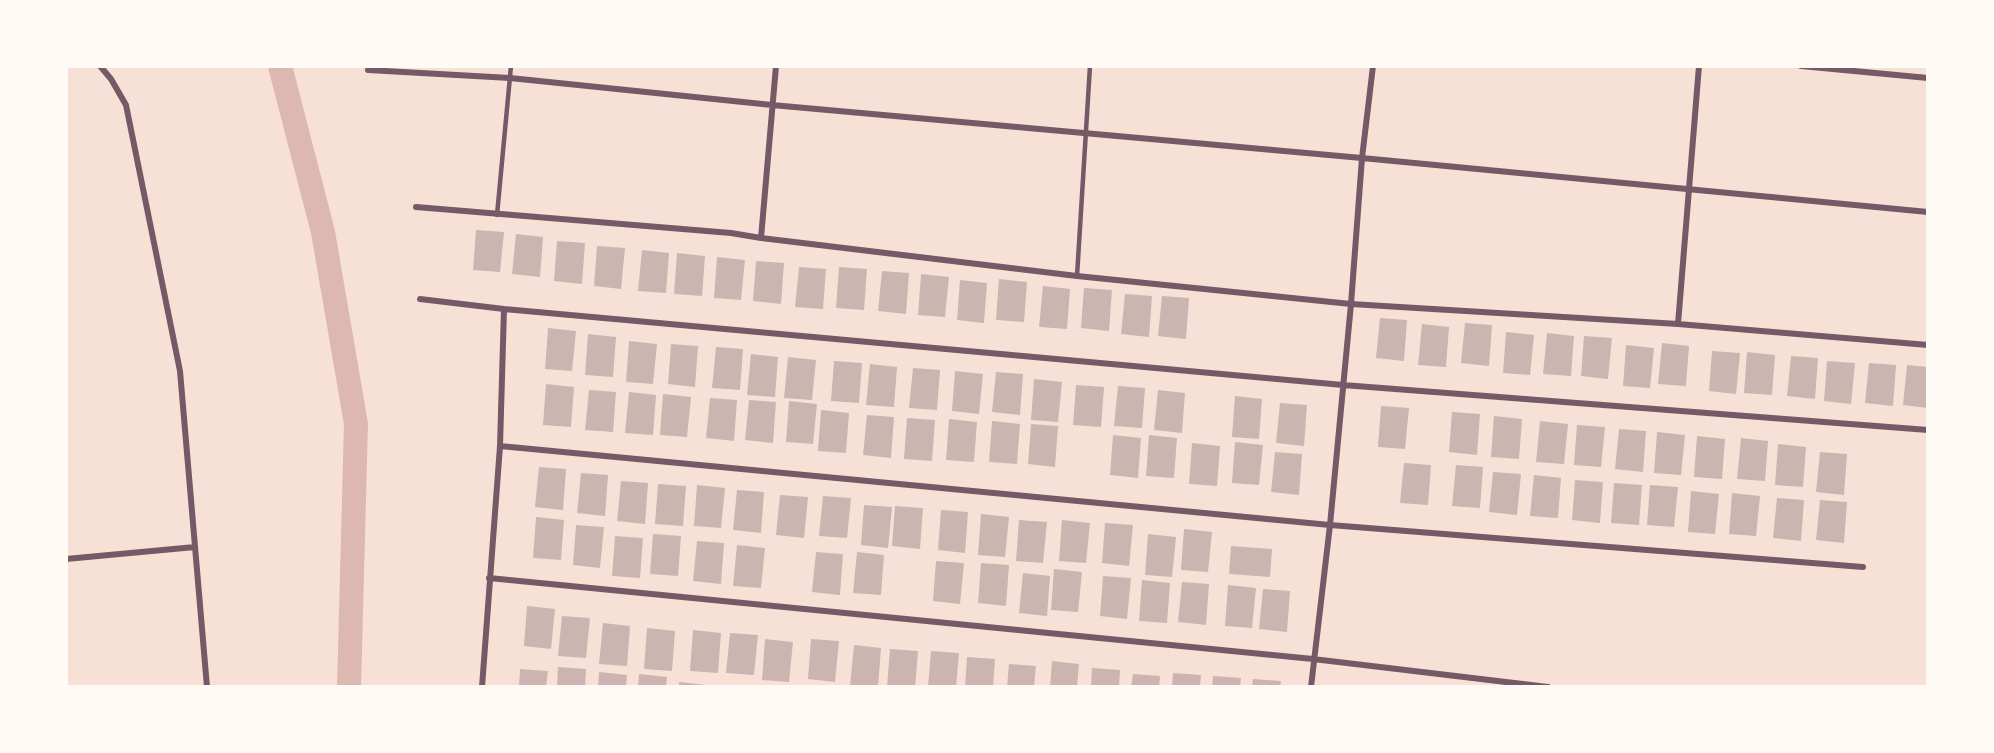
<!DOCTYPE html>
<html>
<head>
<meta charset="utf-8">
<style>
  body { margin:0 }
  #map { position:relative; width:1994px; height:753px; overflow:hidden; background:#f7e1d7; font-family:Helvetica,sans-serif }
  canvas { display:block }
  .frame { position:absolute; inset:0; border:68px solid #fffaf5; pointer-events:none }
</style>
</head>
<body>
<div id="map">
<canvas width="1994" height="753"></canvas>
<div class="frame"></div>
</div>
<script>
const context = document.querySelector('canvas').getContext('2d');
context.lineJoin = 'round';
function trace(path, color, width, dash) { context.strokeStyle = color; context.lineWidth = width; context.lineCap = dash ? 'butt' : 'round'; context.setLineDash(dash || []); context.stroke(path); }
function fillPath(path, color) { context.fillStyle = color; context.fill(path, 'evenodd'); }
const canal = new Path2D(`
  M280,66l43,166 33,192 -7,263`);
const building = new Path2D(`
  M476,230l28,2 -4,40 -27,-2z
  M516,234l27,3 -3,40 -28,-3z
  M557,241l28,2 -3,41 -28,-3z
  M597,246l28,2 -4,41 -27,-3z
  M642,250l27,3 -3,40 -28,-2z
  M677,253l28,3 -3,40 -28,-2z
  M717,257l28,3 -4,40 -27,-2z
  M756,261l28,2 -3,41 -28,-3z
  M799,267l27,2 -3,40 -28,-2z
  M839,267l28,2 -3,41 -28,-2z
  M882,271l27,2 -3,41 -28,-3z
  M921,274l28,3 -4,40 -27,-2z
  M999,279l28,3 -3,40 -28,-2z
  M960,280l27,3 -3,40 -27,-3z
  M1043,286l27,3 -3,40 -28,-2z
  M1084,288l28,2 -3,41 -28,-3z
  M1125,294l27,2 -3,41 -28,-3z
  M1162,296l27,2 -3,41 -28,-3z
  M1380,318l27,2 -3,41 -28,-3z
  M1465,323l27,2 -3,41 -28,-3z
  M1422,324l27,3 -3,40 -28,-2z
  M548,328l28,3 -4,40 -27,-2z
  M1506,332l28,3 -4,40 -27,-2z
  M1547,333l27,3 -3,40 -28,-2z
  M588,334l28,3 -3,40 -28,-2z
  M1584,336l28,2 -4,41 -27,-3z
  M629,341l28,3 -4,40 -27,-2z
  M1662,343l27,3 -3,40 -28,-2z
  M671,344l27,2 -3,41 -27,-3z
  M1626,345l28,3 -4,40 -27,-2z
  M716,347l27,2 -3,41 -28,-2z
  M1712,351l28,2 -4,41 -27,-3z
  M1747,352l28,3 -3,40 -28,-2z
  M751,354l27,3 -3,40 -28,-2z
  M1791,356l27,2 -3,41 -28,-3z
  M788,357l28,3 -4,40 -28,-2z
  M834,361l28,2 -3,40 -28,-2z
  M1827,361l28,2 -4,41 -27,-3z
  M1869,363l27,2 -3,41 -28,-3z
  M870,364l27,3 -3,40 -28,-2z
  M1907,365l21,2v41l-25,-3z
  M913,368l27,2 -3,40 -28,-2z
  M955,371l28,3 -4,40 -27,-3z
  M996,372l27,2 -3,41 -28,-3z
  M1034,379l28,3 -4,40 -27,-2z
  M546,384l28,3 -3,40 -28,-2z
  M1076,385l28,2 -3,40 -28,-2z
  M1118,386l27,2 -3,40 -28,-2z
  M589,390l27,2 -3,40 -28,-2z
  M1158,390l27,3 -3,40 -28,-3z
  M629,392l27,3 -3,40 -28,-2z
  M663,394l28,3 -4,40 -27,-2z
  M1235,396l27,3 -3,40 -27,-2z
  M710,398l27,2 -3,41 -28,-3z
  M749,400l27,2 -3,41 -28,-3z
  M789,401l28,3 -4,40 -27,-2z
  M1280,403l27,2 -3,41 -28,-3z
  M1381,406l28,2 -4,41 -27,-2z
  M821,410l28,3 -3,40 -28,-2z
  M1452,412l28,2 -3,41 -28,-3z
  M867,415l27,2 -3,41 -28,-3z
  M1494,416l28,3 -3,40 -28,-2z
  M907,418l28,2 -3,41 -28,-2z
  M949,419l28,3 -3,40 -28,-2z
  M992,421l28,3 -3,40 -28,-2z
  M1540,421l28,3 -4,40 -28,-2z
  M1031,424l27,2 -3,41 -27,-3z
  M1577,425l28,2 -4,40 -27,-2z
  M1619,429l27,2 -3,41 -28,-3z
  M1657,432l28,3 -4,40 -27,-2z
  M1113,435l28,3 -3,40 -28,-3z
  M1149,435l28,3 -3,40 -28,-2z
  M1697,436l28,3 -3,40 -28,-2z
  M1741,438l27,3 -3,40 -28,-2z
  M1235,442l28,3 -4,40 -27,-2z
  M1192,443l28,3 -3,40 -28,-2z
  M1778,444l28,3 -3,40 -28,-2z
  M1275,452l27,2 -3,41 -28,-3z
  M1820,452l27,2 -3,41 -28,-3z
  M1404,463l27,2 -3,40 -28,-2z
  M1456,465l27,2 -3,41 -28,-2z
  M539,467l27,2 -3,41 -28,-3z
  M1493,472l28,2 -4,41 -28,-3z
  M581,473l27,2 -3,41 -28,-3z
  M1534,475l27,3 -3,40 -28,-2z
  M1575,480l28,2 -3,41 -28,-3z
  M621,481l27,2 -3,41 -28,-3z
  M1614,483l28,2 -3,40 -28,-2z
  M658,484l28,2 -3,40 -28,-2z
  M697,485l28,3 -4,40 -27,-2z
  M1650,485l28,2 -4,40 -27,-2z
  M737,490l27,2 -3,41 -28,-3z
  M1691,491l28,3 -4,40 -27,-2z
  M1732,493l28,3 -4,40 -27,-2z
  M780,495l28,2 -4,41 -28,-3z
  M823,496l28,2 -4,40 -28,-2z
  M1777,498l27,2 -3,41 -28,-3z
  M1820,500l27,2 -3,41 -28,-3z
  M864,505l28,2 -4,41 -27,-3z
  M895,506l28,2 -3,41 -28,-3z
  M941,510l27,2 -3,41 -27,-3z
  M981,514l28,3 -4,40 -27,-2z
  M536,517l28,3 -3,40 -28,-2z
  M1019,520l28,2 -4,41 -27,-2z
  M1062,520l28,3 -4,40 -27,-2z
  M1105,523l28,2 -4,41 -27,-3z
  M576,525l28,2 -4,41 -27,-3z
  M1184,529l28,3 -4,40 -27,-2z
  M653,534l28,2 -3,40 -28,-2z
  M1148,534l28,3 -4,40 -27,-2z
  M615,536l28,2 -3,40 -28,-2z
  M697,541l27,2 -3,41 -28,-3z
  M737,545l28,3 -4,40 -28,-2z
  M1231,546l41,3 -2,28 -41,-3z
  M816,552l27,2 -3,41 -28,-3z
  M857,552l27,3 -3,40 -28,-2z
  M936,561l28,2 -4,41 -27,-3z
  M981,563l28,2 -3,41 -28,-3z
  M1054,569l28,3 -4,40 -27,-2z
  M1023,573l27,3 -3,40 -28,-3z
  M1103,576l28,2 -4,41 -27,-3z
  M1142,580l28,3 -3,40 -28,-2z
  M1182,582l27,2 -3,41 -28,-3z
  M1228,585l28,3 -4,40 -27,-2z
  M1263,589l27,2 -3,41 -28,-3z
  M527,606l28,3 -4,40 -27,-3z
  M562,616l28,2 -4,40 -28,-2z
  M603,623l27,3 -3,40 -28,-2z
  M647,628l28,3 -3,40 -28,-2z
  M693,630l28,3 -3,40 -28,-2z
  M730,633l28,2 -4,40 -28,-2z
  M765,639l28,3 -4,40 -27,-2z
  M811,639l28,2 -4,41 -27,-3z
  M854,645l27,3 -3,39 -28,-1z
  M890,649l28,2 -3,36h-28z
  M931,651l28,2 -3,34h-28z
  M967,657l28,2 -2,28h-28z
  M1052,661l27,3 -2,23h-27z
  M1009,664l27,2 -2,21h-27z
  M558,667l28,2 -1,18h-28z
  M1092,668l28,2 -1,17h-28z
  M520,669l28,2 -2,16h-27z
  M599,672l28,3 -1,12h-28z
  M1173,673l28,2 -1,12h-28z
  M639,674l28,3 -1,10h-28z
  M1133,674l27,2 -1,11h-28z
  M1213,676l28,2 -1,9h-28z
  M1253,679l28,2 -1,6h-28z
  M679,682l28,3 -1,2h-27z`);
const service = new Path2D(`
  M497,215l14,-149
  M1077,276l13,-210`);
const minor = new Path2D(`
  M100,66l11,13 15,26 54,266 27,316
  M1801,66l127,12
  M368,70l142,8 262,27 590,53 566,54
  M416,207l315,26 30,5 316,38 274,28 327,20 250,21
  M761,238l15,-172
  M420,299l84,10 839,76 585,45
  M1678,324l21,-258
  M500,446l830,79 533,42
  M66,559l129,-12
  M489,578l824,81 235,28
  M482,687l18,-241 4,-137
  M1311,687l19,-162 21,-221 11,-146 11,-92`);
trace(canal, '#dcb8b0', 24);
fillPath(building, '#ccb4b1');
trace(service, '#755966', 4.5);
trace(minor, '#755966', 6);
</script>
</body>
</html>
